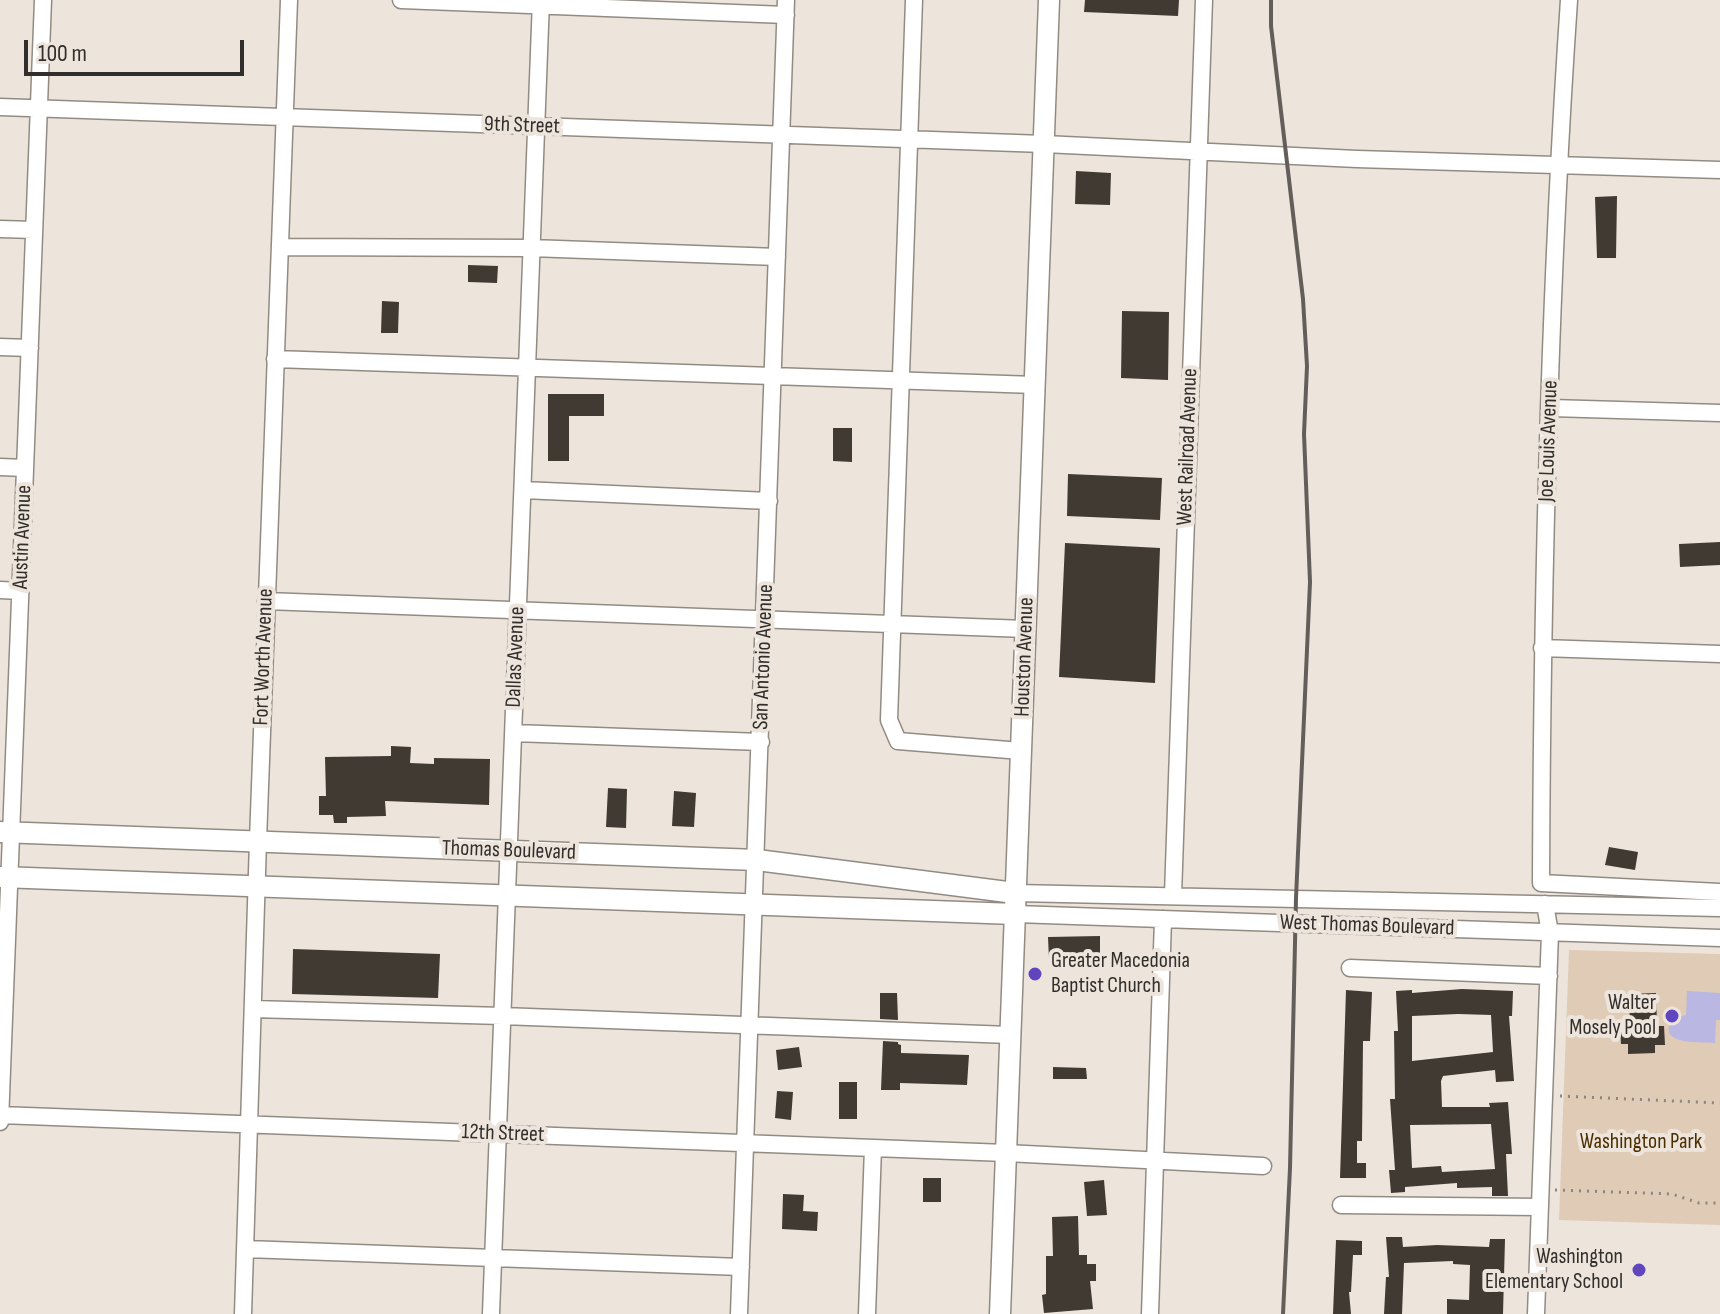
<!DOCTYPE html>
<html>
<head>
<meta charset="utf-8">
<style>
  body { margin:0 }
  #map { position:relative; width:1720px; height:1314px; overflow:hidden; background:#ede5dc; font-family:"Sofia Sans Condensed",sans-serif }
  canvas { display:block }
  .scale { position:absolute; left:24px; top:40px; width:220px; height:36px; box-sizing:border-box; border:4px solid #312e2b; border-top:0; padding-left:10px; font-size:24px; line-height:28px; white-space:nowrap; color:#312e2b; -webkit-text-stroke:6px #ede5dc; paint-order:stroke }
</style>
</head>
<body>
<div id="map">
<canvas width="1720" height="1314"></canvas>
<div class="scale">100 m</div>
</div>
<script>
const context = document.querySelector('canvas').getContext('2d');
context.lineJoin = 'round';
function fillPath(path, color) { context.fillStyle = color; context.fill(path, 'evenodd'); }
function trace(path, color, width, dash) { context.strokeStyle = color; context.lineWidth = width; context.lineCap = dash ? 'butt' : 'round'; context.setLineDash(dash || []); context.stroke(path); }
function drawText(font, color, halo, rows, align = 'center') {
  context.font = font + ' "Sofia Sans Condensed",sans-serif'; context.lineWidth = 8; context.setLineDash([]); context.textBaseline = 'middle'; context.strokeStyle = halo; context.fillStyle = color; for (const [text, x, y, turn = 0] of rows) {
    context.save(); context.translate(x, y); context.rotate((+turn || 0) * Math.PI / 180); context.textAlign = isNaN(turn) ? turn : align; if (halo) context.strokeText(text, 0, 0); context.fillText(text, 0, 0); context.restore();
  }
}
const green = new Path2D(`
  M1569,950l151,4v271l-161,-5z`);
const water = new Path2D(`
  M1687,991l33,2v27h-4l-1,23c-17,-1 -60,2 -42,-25l13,-3z`);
const building = new Path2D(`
  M1085,0h94l-1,16 -94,-4z
  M1076,171l35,2 -1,32 -35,-1z
  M1617,196l-1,62h-19l-2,-61z
  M468,265l30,1 -1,17 -29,-1z
  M382,301l17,1 -1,31h-17z
  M1122,311l47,1 -1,68 -47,-2z
  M548,394h56v22h-35v45h-21z
  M833,428h19v34l-19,-1z
  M1068,474l94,4 -2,42 -93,-4z
  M1720,542v23l-40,2 -1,-23z
  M1065,543l95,5 -5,135 -96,-6z
  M391,746l20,1 -1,16 24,1v-6l56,1 -1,46 -104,-4 1,15 -39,1v6h-13l-1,-8h-14v-19h7l-1,-39 66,-1z
  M608,788l19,1 -1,39 -20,-1z
  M674,791l22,2 -2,34 -22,-1z
  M1609,847l29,5 -3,18 -30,-5z
  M1100,936v23l-51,1 -1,-23z
  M293,949l147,5 -2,44 -146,-4z
  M1462,989l51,2 -1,25h-3l5,65 -18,1 -1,-12 -52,6 -2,5 1,26h48l-1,-4 19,-1 4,52h-6l2,42h-16v-9l-35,1v-5l-52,4v5l-14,1 -2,-23h6l-5,-71h5l-1,-68h4l-2,-40 16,-1v3zM1458,1014l33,1 2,37 -81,9v-45zM1491,1124l4,45 -53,3 -1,-6 -29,2 -2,-43z
  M1346,990l26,2 -2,49h-7l-1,100h-5v22h9v15h-26z
  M880,993h17l1,27 -18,-1z
  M1656,993l1,33h7l1,19h-10v8l-27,1v-10h-7l-1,-20h10l-1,-30z
  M883,1041l15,1v2l3,1v8l68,2 -2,30 -67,-2v7h-19z
  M799,1047l3,20 -24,3 -2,-20z
  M1053,1067l33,1 1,11h-34z
  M839,1082h18v37h-18z
  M777,1091l16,1 -2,28 -16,-2z
  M923,1178h18v24h-18z
  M1104,1180l3,35 -20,1 -3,-34z
  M783,1194l21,1 -1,16 15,1 -1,19 -35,-2z
  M1078,1216l1,39h8v9h9v17h-6l3,28 -49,4 -2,-18 4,-1v-38h7l-1,-39z
  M1386,1237h16l1,10 34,-2 52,2 1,-8h15l-2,75h-56v-15l22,1 1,-35 -17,-1v-3l-49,2 -2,51h-18l2,-37h3z
  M1336,1240l26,1v14h-9l-2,37h-2l2,22h-18z`);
const path = new Path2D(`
  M1560,1096l160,7
  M1555,1190l117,4 27,9h21`);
const minor = new Path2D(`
  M401,0l385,15
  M914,0l-25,720 9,21 123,10
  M1569,0c-20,294 -27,589 -28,883l179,9
  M0,107l1044,37 313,15 363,11
  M0,229l34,1
  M280,247l251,1 246,9
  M0,347l30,1
  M275,359l760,26
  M1551,408l169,5
  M0,467l25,1
  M523,490l246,11
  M0,590l20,1
  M266,601l760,28
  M1542,648l178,6
  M514,733l247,9
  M1015,893l705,15
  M1173,895l31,-895
  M1015,914l705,24
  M1350,968l199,8
  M253,1009l249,7 508,19
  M0,1115l1006,38 257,13
  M0,1122l43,-1122
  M1341,1205l199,2
  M246,1249l495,18
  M243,1314l15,-473 31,-841
  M491,1314l50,-1314
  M739,1314l47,-1314
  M867,1314l6,-166
  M1150,1314l13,-395
  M1536,1314l14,-381 -5,-29`);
const major = new Path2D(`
  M0,832l757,28 258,33
  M0,877l1015,37
  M1000,1314l49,-1314`);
const rail = new Path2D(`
  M1271,0v26l32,273 4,67 -3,68 6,148 -14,316 -6,270 -7,146`);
const markers = [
  [1035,974,8,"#6045be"],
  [1672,1016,8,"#6045be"],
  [1639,1270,8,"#6045be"]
];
const streetNames = [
  ["9th Street",522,126,2],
  ["Joe Louis Avenue",1549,441,-88],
  ["West Railroad Avenue",1188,447,-88],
  ["Austin Avenue",23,537,-88],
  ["Fort Worth Avenue",264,657,-88],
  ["Dallas Avenue",516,657,-88],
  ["San Antonio Avenue",764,657,-88],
  ["Houston Avenue",1025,657,-88],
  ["Thomas Boulevard",509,851,2],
  ["West Thomas Boulevard",1367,926,2],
  ["12th Street",503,1134,2]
];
const poiNames = [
  ["Greater Macedonia",1051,961,"left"],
  ["Baptist Church",1051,986,"left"],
  ["Walter",1656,1003],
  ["Mosely Pool",1656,1028],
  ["Washington",1623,1257],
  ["Elementary School",1623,1282]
];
const parkNames = [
  ["Washington Park",1641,1142]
];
fillPath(green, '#dfcbb6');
fillPath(water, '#bab7e2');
fillPath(building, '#403a33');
trace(minor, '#928b83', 19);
trace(major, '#928b83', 23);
trace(path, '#8c8680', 3, [2, 6]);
trace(minor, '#fff', 16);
trace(major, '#fff', 20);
trace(rail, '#635e5a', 4);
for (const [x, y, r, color] of markers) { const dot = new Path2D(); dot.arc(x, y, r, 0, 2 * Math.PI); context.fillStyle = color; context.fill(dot); trace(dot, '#ede5dc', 3); }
drawText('22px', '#312e2b', '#ede5dc', streetNames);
drawText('22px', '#312e2b', '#ede5dc', poiNames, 'right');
drawText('22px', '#4c2e00', '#ede5dc', parkNames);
</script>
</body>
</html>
